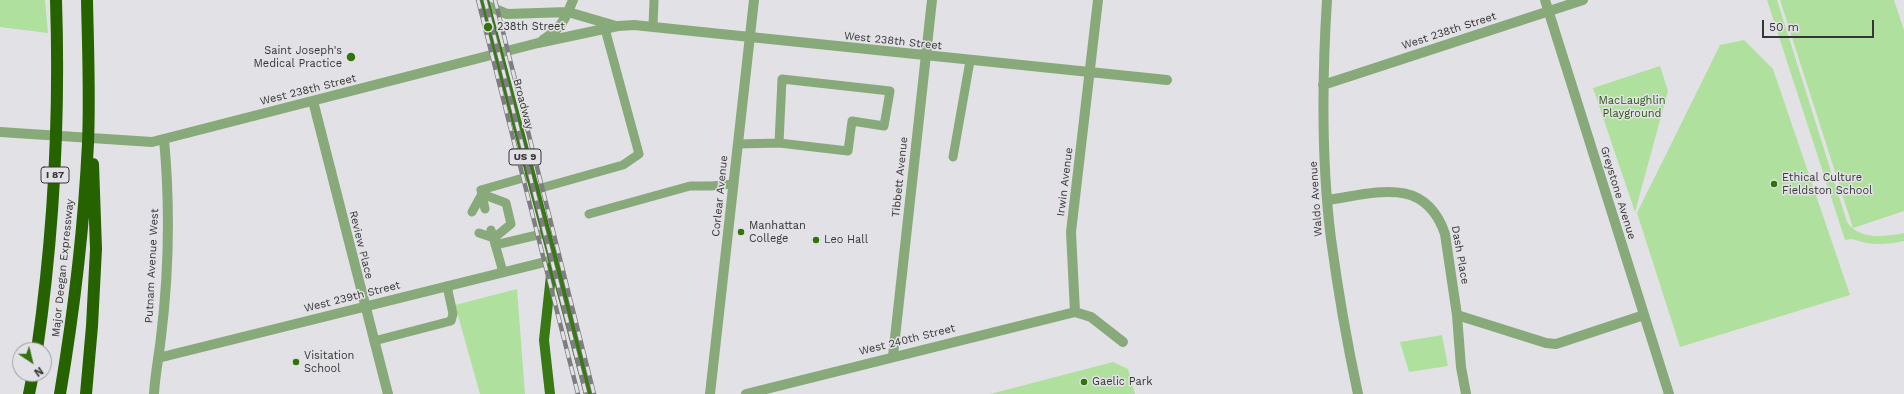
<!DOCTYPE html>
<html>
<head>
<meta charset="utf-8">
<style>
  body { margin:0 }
  #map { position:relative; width:1904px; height:394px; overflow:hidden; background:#e2e2e6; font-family:"Work Sans",sans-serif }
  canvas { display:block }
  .north { position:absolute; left:12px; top:342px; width:40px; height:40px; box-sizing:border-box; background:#e2e2e6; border:1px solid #9d9da0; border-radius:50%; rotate:145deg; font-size:11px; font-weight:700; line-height:16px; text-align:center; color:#363637 }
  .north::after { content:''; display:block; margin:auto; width:14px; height:18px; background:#33730c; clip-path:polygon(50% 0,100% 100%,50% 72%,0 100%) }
  .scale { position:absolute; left:1762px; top:20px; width:112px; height:18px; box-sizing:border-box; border:2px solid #363637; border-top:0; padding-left:5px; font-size:12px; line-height:14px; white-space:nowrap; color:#363637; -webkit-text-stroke:3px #e2e2e6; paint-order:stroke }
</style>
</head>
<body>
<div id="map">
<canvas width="1904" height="394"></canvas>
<div class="north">N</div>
<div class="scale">50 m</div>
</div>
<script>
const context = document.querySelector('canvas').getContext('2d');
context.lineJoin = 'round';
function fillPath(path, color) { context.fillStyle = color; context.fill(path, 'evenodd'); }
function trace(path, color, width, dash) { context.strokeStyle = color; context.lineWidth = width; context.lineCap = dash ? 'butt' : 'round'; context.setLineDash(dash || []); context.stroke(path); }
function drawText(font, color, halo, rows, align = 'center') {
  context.font = font + ' "Work Sans",sans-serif'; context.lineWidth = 3; context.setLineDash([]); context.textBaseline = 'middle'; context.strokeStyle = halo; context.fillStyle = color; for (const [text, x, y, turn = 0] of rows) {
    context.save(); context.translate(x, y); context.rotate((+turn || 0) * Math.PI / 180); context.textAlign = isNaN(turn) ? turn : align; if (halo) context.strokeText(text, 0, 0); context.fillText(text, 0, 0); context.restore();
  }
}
const green = new Path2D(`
  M0,0h45l3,33 -48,-6z
  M1767,0h10l70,222c12,18 38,15 57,11v8c-12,3 -26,4 -38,2 -9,-2 -13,-5 -21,-3z
  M1780,0h114l10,30v181l-51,17z
  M1744,40l29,29 77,226 -170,52 -43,-134 83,-168z
  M1660,66l8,25 -33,121 -42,-124z
  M517,289l8,105h-45l-25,-89z
  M1442,335l6,31 -39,6 -9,-30z
  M1113,362l15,7 7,25h-145z`);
const service = new Path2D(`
  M653,26l1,-26
  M738,144l41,-1 3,-64 108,12 -6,35 -32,-5 -4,30 -69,-8
  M953,157l17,-96
  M534,190l89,-25 16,-11 -34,-125
  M485,209l-4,-19 49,-14
  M472,212l10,-18
  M589,214l101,-28h21l22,-2
  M491,230l12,42
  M479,233l15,5 17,-14 -5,-21 -24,-9
  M495,245l51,-12
  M374,341l77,-20 2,-7 -6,-28`);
const minor = new Path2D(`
  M1327,0c-5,79 -6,160 4,239 7,52 16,104 27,155
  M1545,0l124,394
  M485,5l22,9 61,-2 48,14
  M543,40c18,-12 22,-20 30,-40
  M1323,85l260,-85
  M313,101l75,293
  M0,132l152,10 386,-99 80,-17 16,-1 533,55
  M1328,200c47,-7 97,-25 117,34l12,81 4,52 5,27
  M1075,312l-4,-80 27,-232
  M1075,312l16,5 32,25
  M1457,315l89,28 10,1 88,-29
  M893,356l39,-356
  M158,358l395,-98
  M154,394c1,-19 5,-38 7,-57 8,-65 9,-133 3,-198
  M710,394l44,-394
  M746,394l329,-82`);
const primary = new Path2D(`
  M484,0l105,394
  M550,394l-6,-54 8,-74`);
const motorway = new Path2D(`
  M37,350c17,-118 23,-230 19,-350
  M29,394l4,-20
  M60,394c14,-83 24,-167 28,-251 2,-47 0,-95 -1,-143
  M86,394l6,-68 4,-77 -3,-85`);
const rail = new Path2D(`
  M478,0l100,394
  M485,0l101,394
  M495,0l99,394`);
const markers = [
  [488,27,5,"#33730c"],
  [351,57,5,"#33730c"],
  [1774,184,4,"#33730c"],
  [741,232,4,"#33730c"],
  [816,240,4,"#33730c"],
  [296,362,4,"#33730c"],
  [1084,382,4,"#33730c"]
];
const shields = [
  [525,157,32],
  [55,175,28]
];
const shieldNames = [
  ["US 9",525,157],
  ["I 87",55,175]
];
const poiNames = [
  ["238th Street",497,27],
  ["Saint Joseph's",342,51,"right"],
  ["Medical Practice",342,64,"right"],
  ["Ethical Culture",1782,178],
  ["Fieldston School",1782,191],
  ["Manhattan",749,226],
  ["College",749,239],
  ["Leo Hall",824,240],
  ["Visitation",304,356],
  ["School",304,369],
  ["Gaelic Park",1092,382]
];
const streetNames = [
  ["West 238th Street",1449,31,-18],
  ["West 238th Street",893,41,6],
  ["West 238th Street",308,90,-14],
  ["Broadway",523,104,75],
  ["Tibbett Avenue",900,177,-84],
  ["Irwin Avenue",1065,182,-83],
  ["Greystone Avenue",1618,193,73],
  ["Corlear Avenue",720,196,-84],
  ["Waldo Avenue",1316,199,-94],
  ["Review Place",361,245,76],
  ["Dash Place",1460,255,80],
  ["Putnam Avenue West",152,266,-87],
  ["Major Deegan Expressway",63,268,-84],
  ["West 239th Street",352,297,-14],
  ["West 240th Street",907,340,-14]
];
const parkNames = [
  ["MacLaughlin",1632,101],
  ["Playground",1632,114]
];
fillPath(green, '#b0e09e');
trace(service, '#88aa7b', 9);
trace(minor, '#88aa7b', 10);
trace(primary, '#387815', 10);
trace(motorway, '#276200', 12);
trace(rail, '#7e7e80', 4.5);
trace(rail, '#e2e2e6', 3, [9]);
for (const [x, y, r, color] of markers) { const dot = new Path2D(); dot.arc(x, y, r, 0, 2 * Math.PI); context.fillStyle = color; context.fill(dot); trace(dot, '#e2e2e6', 1.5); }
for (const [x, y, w] of shields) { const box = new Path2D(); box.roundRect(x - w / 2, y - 8, w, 16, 3); context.fillStyle = '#e2e2e6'; context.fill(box); trace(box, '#363637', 1); }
drawText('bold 10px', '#363637', null, shieldNames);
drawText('11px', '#363637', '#e2e2e6', poiNames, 'left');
drawText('11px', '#363637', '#e2e2e6', streetNames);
drawText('11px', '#27560f', '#e2e2e6', parkNames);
</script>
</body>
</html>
